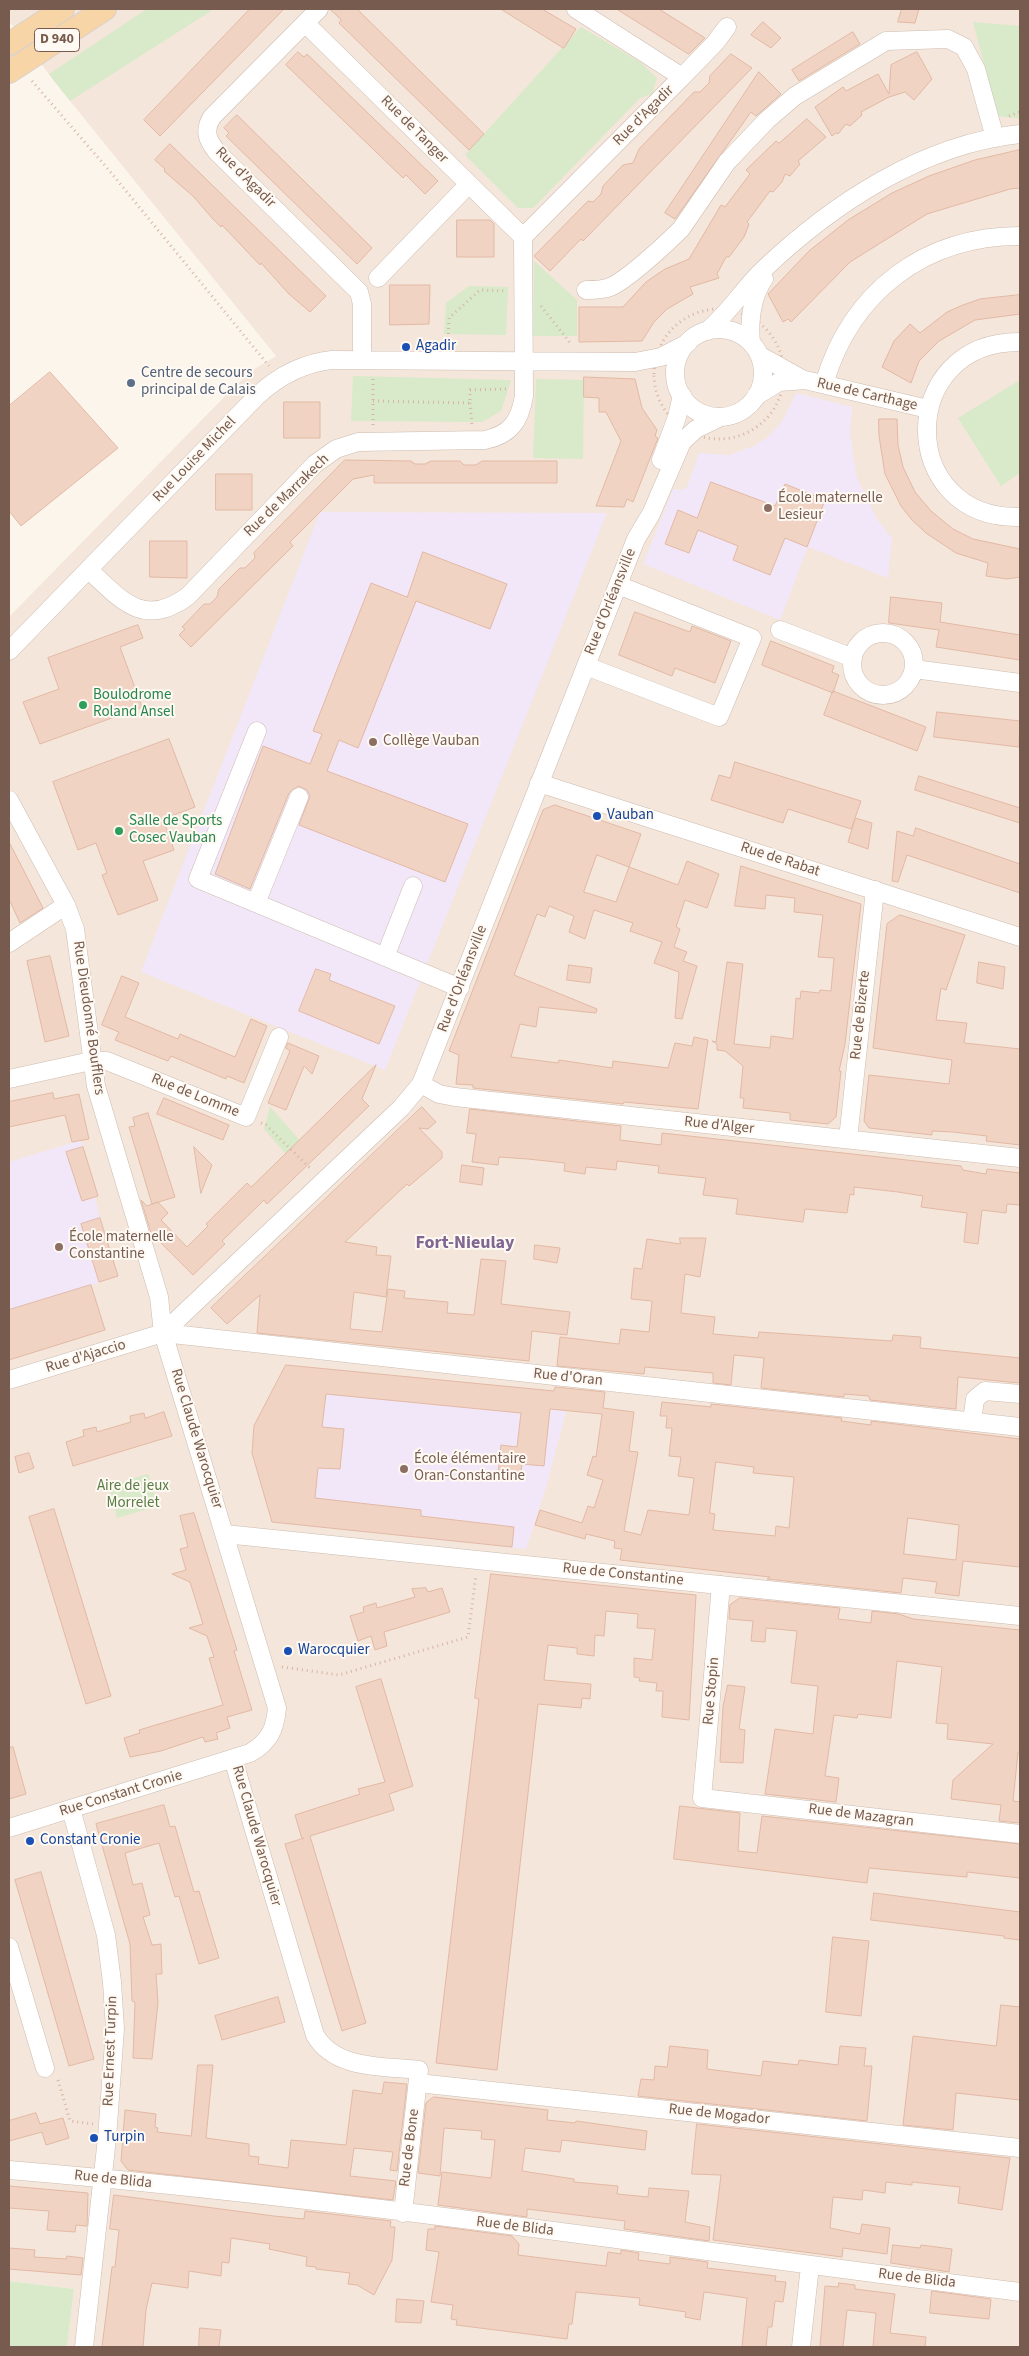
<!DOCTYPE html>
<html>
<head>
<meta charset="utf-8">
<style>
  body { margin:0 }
  #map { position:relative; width:1029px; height:2356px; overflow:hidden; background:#fcf5eb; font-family:"Source Sans 3",sans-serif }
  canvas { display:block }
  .frame { position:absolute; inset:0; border:10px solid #775b4e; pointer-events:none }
</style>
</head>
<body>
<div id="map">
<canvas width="1029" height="2356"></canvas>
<div class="frame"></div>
</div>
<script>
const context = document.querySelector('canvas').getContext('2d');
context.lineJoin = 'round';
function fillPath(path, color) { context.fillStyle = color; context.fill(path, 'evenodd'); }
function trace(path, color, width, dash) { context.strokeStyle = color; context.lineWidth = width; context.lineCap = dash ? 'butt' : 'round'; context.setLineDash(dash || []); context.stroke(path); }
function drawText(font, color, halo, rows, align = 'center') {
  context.font = font + ' "Source Sans 3",sans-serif'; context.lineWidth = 4; context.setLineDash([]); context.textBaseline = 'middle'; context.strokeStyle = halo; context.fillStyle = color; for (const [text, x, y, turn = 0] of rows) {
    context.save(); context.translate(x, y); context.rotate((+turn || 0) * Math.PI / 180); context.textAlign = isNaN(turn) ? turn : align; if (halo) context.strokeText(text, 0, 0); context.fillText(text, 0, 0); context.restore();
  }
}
const residential = new Path2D(`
  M9,9h1011v2338h-953l7,-58 -65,-8v-1664l226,-231 18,-16 23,-14 -222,-275 -45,-60z`);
const education = new Path2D(`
  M796,393l56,14 -2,27 7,44 20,41 15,19 -4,40 -80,-31 -28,73 -137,-56 30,-75 10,1 4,-3 12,-34 30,2 25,-9 14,-9 15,-17z
  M320,512l287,1 -222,557 -244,-98z
  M81,1140l19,78 18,58 -27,9 14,45 -96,30v-198z
  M286,1365l285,28 -24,91 -21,65 -254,-27 -20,-69 2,-27z`);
const green = new Path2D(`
  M147,9h67l-144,92 -21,-27z
  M973,22l47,4v93l-22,-3z
  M581,27l59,35 17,16 -5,16 -12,4 -107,110h-15l-53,-53z
  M534,261l43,39v36h-44z
  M469,286l39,1 -2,48 -62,-1 2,-31z
  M353,376l158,4 -10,31 -19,11 -131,-1z
  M536,379l48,1 -1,79 -50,-1z
  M1020,380v93l-19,13 -43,-68z
  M270,1107l45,50 -14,14 -37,-42z
  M148,1474l10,32 -41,12 -9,-32z
  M9,2281l65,8 -7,58h-58z`);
const building = new Path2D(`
  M250,9h34l-124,127 -16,-16z
  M330,9h27l127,125 -15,16 -130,-127 2,-3z
  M501,9h41l34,20 -12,19z
  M617,9h42l46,29 -16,16z
  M902,9h17l-4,14 -17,-1z
  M763,22l18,16 -10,10 -20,-13z
  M853,32l7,12 -61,37 -7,-11z
  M298,52l6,5 3,-3 131,127 -13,13 -19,-19 -3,3 -117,-113z
  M917,52l15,27 -18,21 -9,-8 -16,5 -28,15 1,3 -12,11 -4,-2 -8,10 -2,-1 -4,3 -17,-29 28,-20 3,4 32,-17 11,20 2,-29z
  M731,54l21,14 -169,173 -2,-2 -31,32 -16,-15 54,-55 5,1 8,-8 2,-8 20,-21 10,-2 6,-14 55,-57h6l9,-9 1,-7z
  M759,72l22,22 -25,22 -5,-4 -76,107 -10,-6z
  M237,115l135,133 -15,16 -131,-128 3,-3 -5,-5z
  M807,119l19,18 -28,24 2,3 -10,12 -5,-2 -3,8 -9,10 -3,-1 -23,31 2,2 -5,13 -15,20h-3l-9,17 2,4 -29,9 3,7 -26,15 -13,13 -12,19 -63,1v-35h44l23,-25 19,-13 24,-10 32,-54 4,2 25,-33 -4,-4 30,-29 3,2z
  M170,144l156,152 -16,16 -21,-18 -28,-31 -1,2 -38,-40 -1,2 -9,-9 -18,-21 -30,-26 1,-2 -10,-9z
  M1020,150v38l-10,1 -83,25 -77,48 -59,60 -3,-3 -5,3 -15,-28 41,-43 39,-31 44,-27 37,-17 46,-16z
  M457,220h33l4,4v33h-37z
  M390,285h40l-1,39 -39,1z
  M1020,295v19l-45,6 -36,21 -20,20 -8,22 -29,-16 12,-26 16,-17 10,9 27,-21 16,-7 17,-6z
  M50,372l68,76 -97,78 -12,-15v-105z
  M584,377l51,2 7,29 15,22 -2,6 3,2 -25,64 -6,-3 -3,8 -28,-1 25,-65 -15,-29h-7v-14l-15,-1z
  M284,402h36v36h-36z
  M879,419h18l1,26 5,22 12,25 16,19 22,18 20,10 47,10v28l-13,2 -21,-3 2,-13 -32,-10 -30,-20 -14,-13 -11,-14 -16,-32 -6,-38z
  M345,460l66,1 4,3h10l6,-3h29l4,4h12l6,-4h75v22h-183v-8l-21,4 -63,63 3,4 -102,101 -12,-12 6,-6 -3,-2 22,-23h6l7,-7 2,-8 21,-21h5l10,-10 -1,-5z
  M216,474h36v36h-36z
  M711,482l64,24 10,-22 40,16 -18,47 -22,-9 -15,37 -37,-15 5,-14 -40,-16 -9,23 -24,-9 13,-34 19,8z
  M150,541h37v37l-37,-1z
  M423,552l84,32 -17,45 -74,-28 -58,147 -19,-8 -12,31 141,53 -23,58 -146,-57 11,-29 -3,-6 -9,-4 -9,7 -39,96 -35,-15 48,-128 47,18 12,-30 -9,-3 58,-148 36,14z
  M891,597l51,6 -2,19 80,13v25l-84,-13 3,-17 -50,-7z
  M635,612l55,20 2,-6 39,15 -16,42 -40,-15 -3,8 -53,-21z
  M138,625l5,13 -23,9 22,60 -102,37 -17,-42 36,-13 -11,-31z
  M771,641l63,25 -2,6 7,3 -6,18 -71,-28z
  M833,691l93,36 -9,24 -93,-36z
  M937,712l83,9 -1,26 -85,-10z
  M169,739l26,68 -32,12 11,31 -31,11 15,39 -40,15 -16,-40 5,-2 -11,-30 -18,7 -25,-68z
  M735,762l126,39 -6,17 17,5 -4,26 -20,-7 7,-23 -4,10 -63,-20 -5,14 -72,-23 8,-25 11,3z
  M919,776l101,32v15l-105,-33z
  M555,805l86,29 -12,33 49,18 9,-24 32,13 -12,34 -22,-8 -9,27 4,2 -6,18 13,5 -4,9 14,5 -15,53 -7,-1 4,-46 -25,-9 8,-21 -32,-11 3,-8 -39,-13 -9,29 -16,-7 5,-16 -25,-10 -4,11 -8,-3 -23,61 83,34 -1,4 -57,-6 -3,20 -16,-3 -9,33 47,6 1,-3 53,8 1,-7 55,7 7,-25 17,3 2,-9 14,3 -10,69 -74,-7 -1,2 -150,-16v-3l-17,-1 3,-29 -10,-4 94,-241zM597,855l32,12 -13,35 -32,-10z
  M916,828l104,36v29l-113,-38 -9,27 -6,-1 5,-50 16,5z
  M9,842l34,66 -23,15 -11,-24z
  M741,866l120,38 -16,140 -6,27h2l-5,46 -8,7 -38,-4v-7l-47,-5 1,-10h-4l3,-32 -18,-15 -8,-1v-6l-5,-3 4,1 11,-80 16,2 -9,80 36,4 1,-12 22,3 3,-41 4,1 1,-8 18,2 1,-3 11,1 3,-33 -16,-1 5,-42 -29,-3 1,-14 -29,-3 -1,14 -30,-3z
  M900,915l65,20 -19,55 -5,-2 -5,32 31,3 -3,20 56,6v96l-34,-4 1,-5 -34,-4 -21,-1v4l-63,-7 -5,-7 5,-46 80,9 3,-24 -79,-12 14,-124z
  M50,956l19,80 -24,6 -18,-81z
  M979,962l26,5 -2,22 -26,-6z
  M569,965l23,3 -2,15 -23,-3z
  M316,969l15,5 -2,6 66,26 -16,38 -80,-33z
  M122,976l17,7 -14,34 53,22 2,-5 55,23 16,-38 16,7 -23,57 -17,-7 -1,3 -55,-23 -3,5 -53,-21 4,-8 -17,-7z
  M288,1043l31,13 -7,18 -8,-8 -18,44 -18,-7 22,-52 -4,-3z
  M376,1065l-14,34 7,7 -102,98 -3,-4 -42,41 3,3 -32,31 -42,-42 -10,-33 6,6 11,-4 10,11 -7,7 26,27 21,-21 -2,-2 41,-41 4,4z
  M53,1093l1,6 25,-5 10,45 -17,3 -7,-27 -56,12v-25z
  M164,1098l65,27 -6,15 -66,-26z
  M422,1107l14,15 -8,7 -9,-1 23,24v6l-33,28 -2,-2 -62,58 32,5 -1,8 15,1 -5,41 -32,-5 -4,37 32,3 6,-43 17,2 -1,7 44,4 -1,11 27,2 7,-56 25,2 -5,43 69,8 -3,23 -35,-4 -3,30 -272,-28 3,-38 -33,29 -16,-16z
  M470,1109l151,17 -1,14 41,5 1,-12 299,33 2,4 23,4 1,-5 33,4v32l-13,-1 -1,9 -24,-3 -4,34 -14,-2 3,-29 -46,-6 2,-11 -25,-4 -44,-5v8l-4,-1 -3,19 -42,-4 -2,13 -67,-8 2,-15 -35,-4 3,-17 -48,-5 1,-7 -42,-5 -1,9 -30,-3 -1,7 -21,-3 1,-8 -37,-4 -29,-2 -1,8 -26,-3 4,-28 -9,-1z
  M148,1113l27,84 -23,7 -23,-77 6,-1 -2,-8z
  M83,1147l15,49 -16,5 -16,-49z
  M194,1147l18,18 -11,28z
  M462,1165l22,3 -2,17 -22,-3z
  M100,1218l18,58 -19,6 -18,-58z
  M680,1238h26l-6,39 -15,-3 -4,39 34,4 -2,17 45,4 1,-6 133,9 1,-6 28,2 -1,11 100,10v25l-62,-6 -2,32 -86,-9 -1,-4 -25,-2v3l-83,-9 3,-30 -30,-3 -3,30 -18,-2v-10l-68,-6 -1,7 -87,-8 3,-29 59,7 2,-15 28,3 3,-31 -21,-2 3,-31 8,1 5,-30 33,5z
  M535,1245l25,3 -3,15 -23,-4z
  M91,1285l14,45 -96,30v-50z
  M286,1365l268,26 1,-4 50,5 -2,16 31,4 -5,39 9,1 -14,79 17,4 7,-25 41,5 5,-37 -16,-2 3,-19 -12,-1 3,-28h-6l1,-12h-7l2,-14 49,5v-3l131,14 -1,3 30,4v-4l149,18v128l-57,-6 -4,35 -24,-3 2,-11 -34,-4 -2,15 -134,-14 3,-2 -150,-17 2,-11 -8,-1 1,-7 -29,-7 -1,5 -50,-14 5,-15 42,13 6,-17 6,2 9,-28 -16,-5 6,-19 3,1 6,-43 -52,-5 -6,57 -22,-2 -2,14 -22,-3 3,-30 16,2 4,-34 -195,-19 -4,33 22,2 -4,40 -22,-1 -3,30 106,12v6l93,11 -2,20 -240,-25 -20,-69 2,-27zM716,1462l38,5 -1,6 41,4 -5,51 -13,-2 -1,10 -62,-6 2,-16 -5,-1zM908,1518l51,7 -3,35 -52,-6z
  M164,1412l8,24 -99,30 -7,-24 18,-6 -1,-6 13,-3 1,5 34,-10 -1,-6 14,-3 1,5z
  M29,1453l5,15 -15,5 -4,-16z
  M54,1509l57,187 -25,8 -57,-187z
  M194,1513l43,137 -3,1 18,59 -25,7 3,11 -14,5 2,6 -13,3 -2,-5 -42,14 -31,6 -6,-19 16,-5 -1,-3 84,-25 -14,-47 5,-1 -7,-21 -18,-8 14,-4 -13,-42 -18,-8 14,-4 -6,-21 8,-2 -8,-31z
  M491,1574l205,21 -7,125 -27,-3 1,-26h-7l1,-8 -18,-2 1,-3 -6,-1v-19l18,2 3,-31 -18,-1 1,-14 -32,-3 -2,25 -9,-1 -1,21 -17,-2v-6l-29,-3 -4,35 47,4 -1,15 -8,-1 -1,10 -43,-4 -41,366 -61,-7 43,-364 -4,-1z
  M426,1588l2,4 14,-4 8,24 -66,20 3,14 -12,4 -4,-14 -13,5 -8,-25 14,-4 -1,-5 13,-4 1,5 38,-11 -3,-8z
  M740,1598l100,10 -2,11 33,4 1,-12 27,3 14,5 107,11v122h-2l-5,49 7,1v21l-21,-2 2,-16 -50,-6 2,-19 40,-36 -46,-5 1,-15 -12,-1 6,-56 -45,-6 -6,57 -33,-4 -1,4 -23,-3 -9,61 14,2 -3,24 -71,-8 10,-65 38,5 5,-48 -27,-3 6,-52 -31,-3 -1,14 -14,-1 2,-20 -24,-2 1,-14z
  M381,1679l32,107 -24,8 5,16 -84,26 56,187 -24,8 -57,-187 19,-6 -2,1 -7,-24 65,-21 -2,-5 27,-7 -29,-95z
  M728,1685l17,2 -6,42 6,1 -2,33 -23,-1 3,-55z
  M13,1747l13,47 -17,5v-51z
  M164,1805l6,22 5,-1 19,66 5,-1 20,67 -20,6 -20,-68 -4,1 -16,-54 -34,10 8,32 9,-2 8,32 -7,2 9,28 9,-1 1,30h-6l2,29 -6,56 -19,-1 2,-56 -3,-1 -2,-57 -34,-120z
  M680,1806l60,7 -2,38 19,2 5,-37 258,28v34l-53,-6v5l-12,-1 -86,-8 -2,15 -193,-24z
  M41,1872l53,187 -25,7 -54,-186z
  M874,1893l146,19v28l-16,-2v-2l-133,-16z
  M833,1937l36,4 -8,75 -35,-4z
  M278,1997l7,25 -63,18 -7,-24z
  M1001,2005l19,2v93l-64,-7 -3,37 -50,-5 10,-89 83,10z
  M670,2046l38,4 -1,19 54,7 2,-15 35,4 1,-5 39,5 2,-19 26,2 -2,18h8l-5,55 -229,-25 3,-17 13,1 1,-14 12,1z
  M198,2065h15l-7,73 43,6v12l10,1 -1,7 30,4 3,-28 55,5 7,-55 29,4 2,-12 23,2 -10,87 -7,-1 3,-18 -39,-4 -4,28 46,5 -3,19 -265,-30 -7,-9 4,-51 31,4 -1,13 3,1 -1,4 34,4z
  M434,2097l114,13 -1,10 28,3 1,-2 71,10 -2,19 -83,-10 -2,12 -35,-4 -3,23 52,8v3l44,4 -1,8 31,3 1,-9 40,3 -4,31 25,5 -1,14 -85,-12 1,-8 -98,-12v8l-89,-12 4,-33 49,6 4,-38 -14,-1 1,-8 -38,-3 -4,48 -22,-3 8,-70z
  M36,2113l4,11 23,-6 6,20 -23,7 -4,-13 -33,9v-20z
  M697,2124l313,34 -8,52 -44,-7 2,-16 -48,-5v3l-26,-3 -1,11 -22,-3 -1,10 -29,-3 -3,31 30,6 2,-10 28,4 -3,26 -44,-6 -1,9 -129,-17 8,-65 -29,-1z
  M9,2186l79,7 -1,33 -11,-1 -1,7 -28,-2 2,-19 -40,-3z
  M114,2195l160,21 30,3 1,-8 86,10 -1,6h5l-3,33 -18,35 -17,-10 -9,-1 2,-11 -34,-4v-2l-10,-1 1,-9 -38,-8 1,-5 -39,-6 -2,25 -7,-1 -1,14 -32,-5 -1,17 -36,-5 -6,27 -3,37h-41l10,-80h3l4,-37 -9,-1z
  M435,2226l77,10 7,8 -1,11 88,11 2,-14 13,2v-4l18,3 -1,7 32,4v-7l38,5 -1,6 69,8 -1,5 11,1 -3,20 -8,-1 -3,26h-4l-2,20h-24l5,-49 -43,-6 -4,28 -15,-3 1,-5 -47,-7 1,-7 -64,-6 -4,32h-3l-2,15 -111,-14 1,-5 -6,-1 2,-14 -22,-3 8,-50 -13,-2 2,-21h7z
  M893,2245l27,3 1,-3 31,4 -3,23 -58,-9z
  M9,2248l26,2 -1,7 32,2 1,-3 16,2 -2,17 -72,-6z
  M839,2283l16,2v4l40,5 -5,39 36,4 -1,10h-52l3,-34 -29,-3 -4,37h-23l5,-61 13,1z
  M932,2291l59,8 -2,20 -59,-6z
  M397,2299l27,2 -3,22 -25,-1z
  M200,2328l21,2 -2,17h-20z`);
const path = new Path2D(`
  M32,81l81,94 156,191
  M1009,116l11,-4
  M541,306l30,38
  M654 374a65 65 0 1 1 130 0a65 65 0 1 1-130 0Z
  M448,344l1,-26 31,-28 26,1
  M373,401l97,2v-13l37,-1
  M470,403l2,22
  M373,425v-49
  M261,1123l5,2 45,44
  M282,1667l57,8 129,-38 8,-62
  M58,2080l12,41 23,3`);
const minor = new Path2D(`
  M319,9l-107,108c-9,14 -4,24 5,35l142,140 3,12v56
  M305,23l218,214
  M682,77l33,-34 12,-16
  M378,278l91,-94
  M586,290c8,0 17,0 24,-3 16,-6 57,-44 71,-58l46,-67 40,-42 28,-24 91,-55 62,-2 16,8 12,22 19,69
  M675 373a44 44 0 1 1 88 0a44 44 0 1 1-88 0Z
  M707,331c22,-18 36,-42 56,-61 69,-66 160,-126 257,-136
  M1020,342c-124,-1 -124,178 0,175
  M751,343c-2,-23 0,-45 13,-64
  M759,355l43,24
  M824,384c27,-92 100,-148 196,-148
  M756,396l23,-14 26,-2 123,29
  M661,460l16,-43 5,-22
  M89,570c32,30 55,59 99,26l127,-132 21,-15 22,-7 127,-2c25,-5 35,-19 39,-44l-1,-159 159,-160 -106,-68
  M780,630l73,28
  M852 664a31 31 0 1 1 62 0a31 31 0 1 1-62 0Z
  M9,651l249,-256c21,-19 44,-32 74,-35l303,2 26,-5 27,-14
  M586,666l133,51 33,-79 -134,-53
  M914,669l106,14
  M257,731l-59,148 262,109
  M539,783l481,154
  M9,800l57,105 9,24 21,157 63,211 4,36 114,375c-2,22 -8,34 -27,45l-241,75
  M256,903l43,-106
  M9,943l57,-38
  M385,957l28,-71
  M9,1079l82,-18h16l139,56 33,-80
  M421,1084l18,10 16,3 565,61
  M848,1139l27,-249
  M163,1333l238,-225 20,-24 215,-545 15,-25 31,-72 14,-13 25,-12
  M9,1380l154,-47 857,94
  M972,1422l3,-23 10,-8 35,3
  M225,1534l795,82
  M721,1585l-19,213 318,36
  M233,1759l82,276c20,35 69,31 104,35l-16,143
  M71,1809l35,126 6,47 3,47 -8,109 -23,209
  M9,1947l36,121
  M418,2083l602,65
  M9,2170c338,28 674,80 1011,122
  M801,2347l9,-81`);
const major = new Path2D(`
  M9,44l54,-35
  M9,72l96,-63`);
const markers = [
  [406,347,5,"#1a4fb4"],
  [131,383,5,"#5c6f8a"],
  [768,508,5,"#8d6e63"],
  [83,705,5,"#2e9e5b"],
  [373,742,5,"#8d6e63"],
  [597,816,5,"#1a4fb4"],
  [119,831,5,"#2e9e5b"],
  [59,1247,5,"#8d6e63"],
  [404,1469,5,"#8d6e63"],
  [288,1651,5,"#1a4fb4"],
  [30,1841,5,"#1a4fb4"],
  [94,2138,5,"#1a4fb4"]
];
const shields = [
  [57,40,45]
];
const shieldNames = [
  ["D 940",57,40]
];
const streetNames = [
  ["Rue d'Agadir",644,116,-45],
  ["Rue de Tanger",414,130,45],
  ["Rue d'Agadir",245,178,45],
  ["Rue de Carthage",867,395,13],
  ["Rue Louise Michel",195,460,-46],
  ["Rue de Marrakech",287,496,-44],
  ["Rue d'Orléansville",611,602,-68],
  ["Rue de Rabat",780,860,18],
  ["Rue d'Orléansville",463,979,-69],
  ["Rue de Bizerte",861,1015,-84],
  ["Rue Dieudonné Boufflers",88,1018,82],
  ["Rue de Lomme",195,1096,22],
  ["Rue d'Alger",719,1126,6],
  ["Rue d'Ajaccio",86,1357,-17],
  ["Rue d'Oran",568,1378,6],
  ["Rue Claude Warocquier",196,1439,73],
  ["Rue de Constantine",623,1575,6],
  ["Rue Stopin",712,1691,-85],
  ["Rue Constant Cronie",121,1794,-17],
  ["Rue de Mazagran",861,1816,7],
  ["Rue Claude Warocquier",256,1836,74],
  ["Rue Ernest Turpin",111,2051,-88],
  ["Rue de Mogador",719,2115,6],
  ["Rue de Bone",410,2148,-83],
  ["Rue de Blida",113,2180,6],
  ["Rue de Blida",515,2227,7],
  ["Rue de Blida",917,2279,7]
];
const transitNames = [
  ["Agadir",416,347],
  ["Vauban",607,816],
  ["Warocquier",298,1651],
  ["Constant Cronie",40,1841],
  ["Turpin",104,2138]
];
const serviceNames = [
  ["Centre de secours",141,374],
  ["principal de Calais",141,391]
];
const educationNames = [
  ["École maternelle",778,499],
  ["Lesieur",778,516],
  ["Collège Vauban",383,742],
  ["École maternelle",69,1238],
  ["Constantine",69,1255],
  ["École élémentaire",414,1460],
  ["Oran-Constantine",414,1477]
];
const leisureNames = [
  ["Boulodrome",93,696],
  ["Roland Ansel",93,713],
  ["Salle de Sports",129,822],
  ["Cosec Vauban",129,839]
];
const parkNames = [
  ["Aire de jeux",133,1487],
  ["Morrelet",133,1504]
];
const quarterNames = [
  ["Fort-Nieulay",465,1244]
];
fillPath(residential, '#f4e6da');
fillPath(education, '#f2e7f9');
fillPath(green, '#d8eac9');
fillPath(building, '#f1d3c4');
trace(building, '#e3b9a4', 1);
trace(minor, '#cebcb0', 19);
trace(major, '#d9d1cd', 24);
trace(path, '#d6b6a6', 3, [1, 4]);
trace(minor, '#fff', 18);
trace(major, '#f7d5a7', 22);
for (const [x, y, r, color] of markers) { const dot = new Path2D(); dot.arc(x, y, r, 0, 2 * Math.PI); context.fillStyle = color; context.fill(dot); trace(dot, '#fef9f2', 2); }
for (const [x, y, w] of shields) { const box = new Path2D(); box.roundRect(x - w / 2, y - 11.5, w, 23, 4); context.fillStyle = '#fef9f2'; context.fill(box); trace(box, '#775b4e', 1); }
drawText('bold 14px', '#775b4e', null, shieldNames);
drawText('15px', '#775b4e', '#fef9f2', streetNames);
drawText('15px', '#164399', '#fef9f2', transitNames, 'left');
drawText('15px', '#4e5e75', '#fef9f2', serviceNames, 'left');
drawText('15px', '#785e54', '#fef9f2', educationNames, 'left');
drawText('15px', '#27864d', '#fef9f2', leisureNames, 'left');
drawText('15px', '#597c46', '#fef9f2', parkNames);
drawText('bold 18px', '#816692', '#fef9f2', quarterNames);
</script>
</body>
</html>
